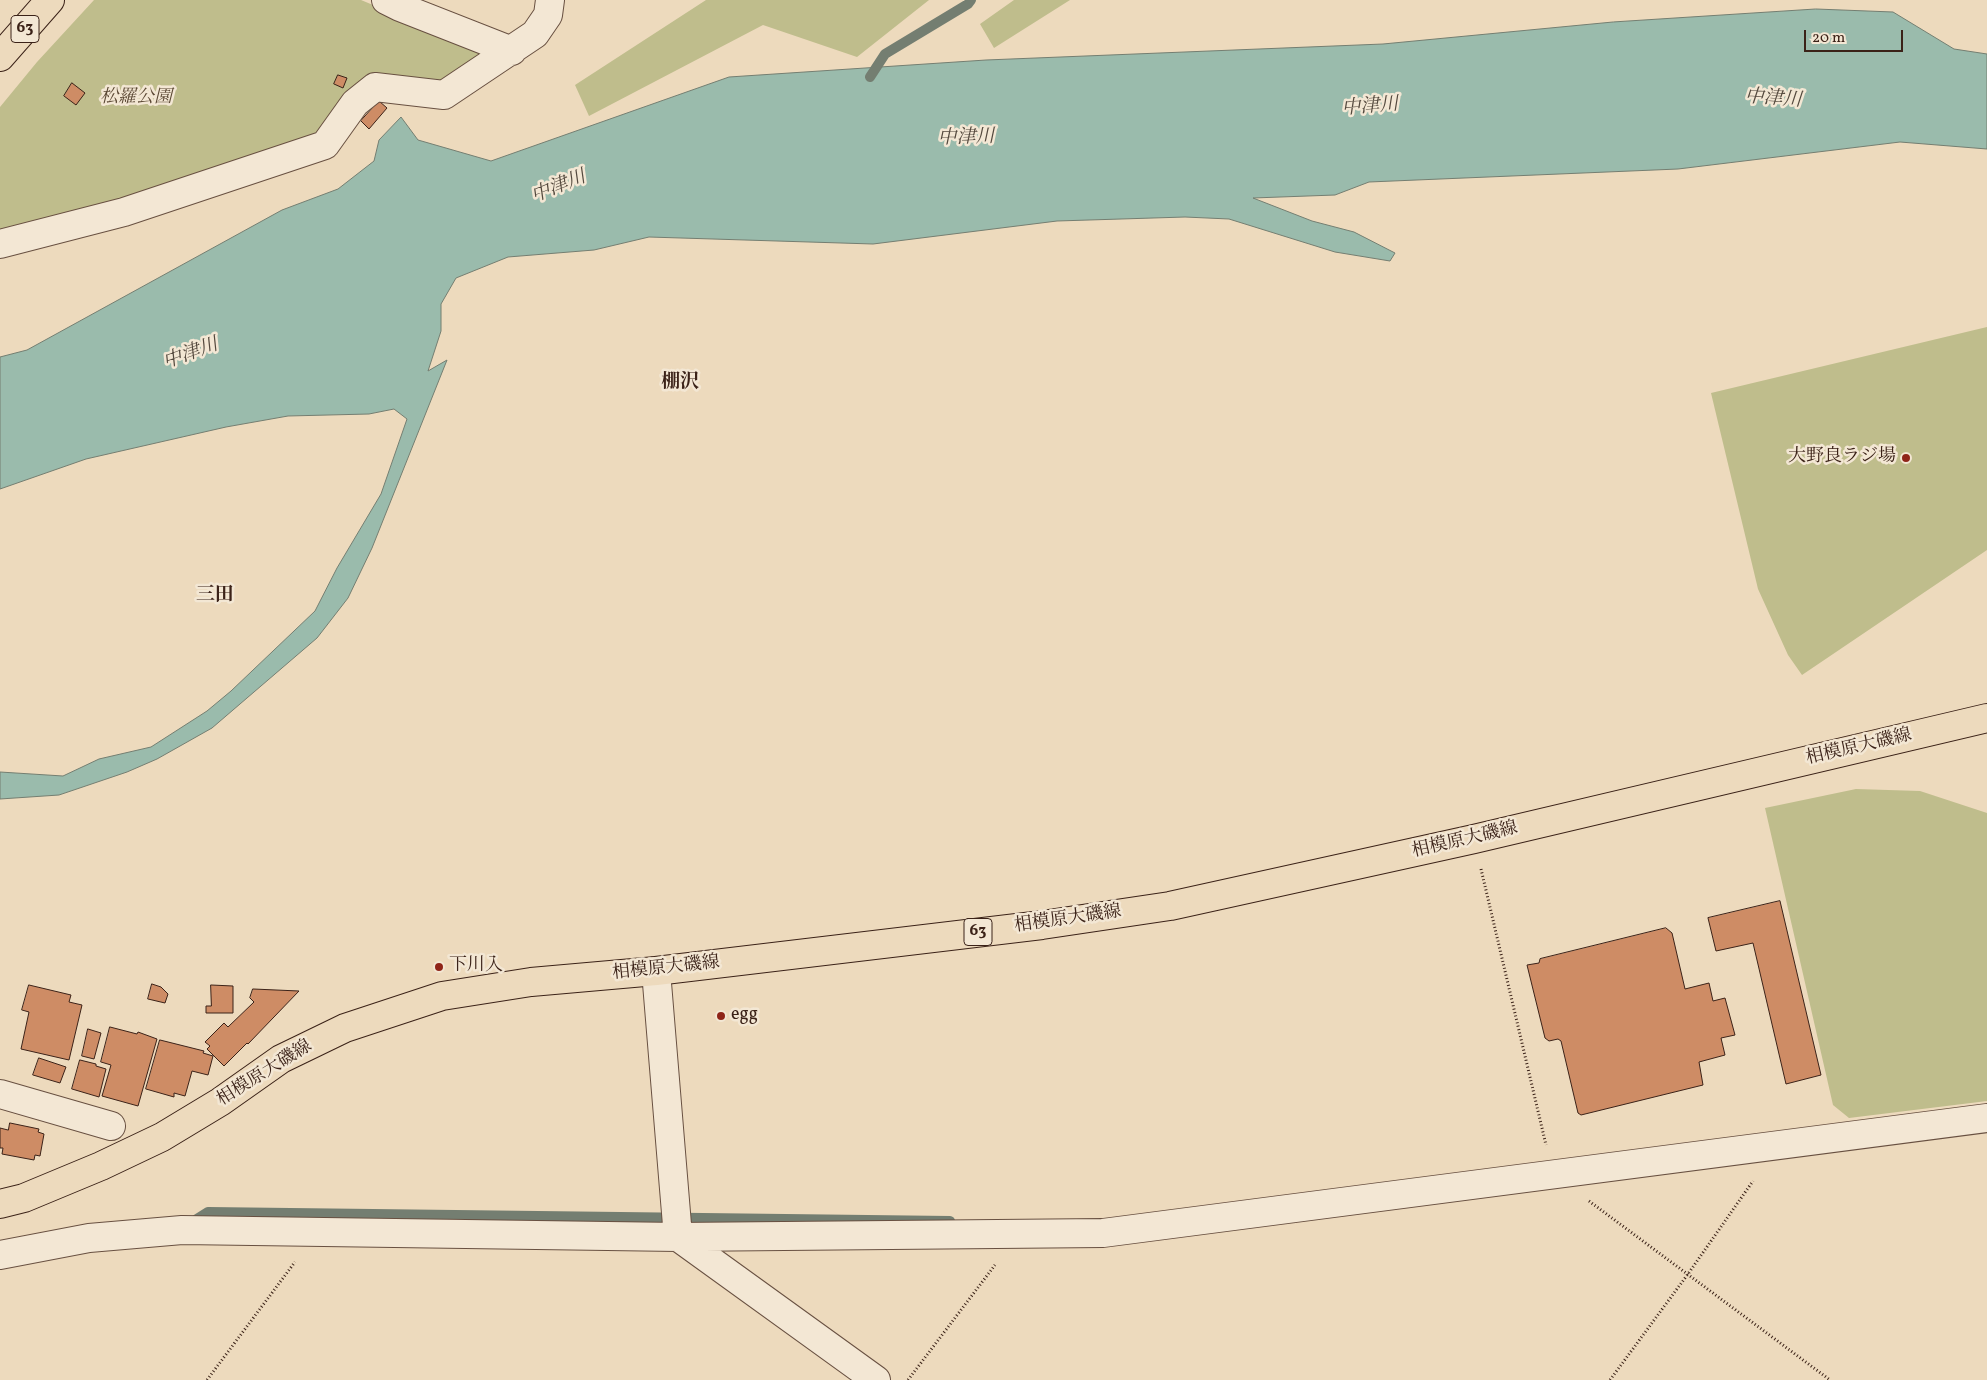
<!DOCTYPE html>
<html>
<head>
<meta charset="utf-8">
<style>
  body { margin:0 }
  #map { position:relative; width:1987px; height:1380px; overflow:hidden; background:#eddabd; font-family:Vollkorn,serif }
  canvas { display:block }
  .scale { position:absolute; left:1804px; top:30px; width:99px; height:22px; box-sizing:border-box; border:2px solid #3b2218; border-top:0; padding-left:6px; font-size:15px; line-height:18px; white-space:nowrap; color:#3b2218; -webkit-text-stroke:4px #f3e7d4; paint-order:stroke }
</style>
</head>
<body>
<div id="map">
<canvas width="1987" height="1380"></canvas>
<div class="scale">20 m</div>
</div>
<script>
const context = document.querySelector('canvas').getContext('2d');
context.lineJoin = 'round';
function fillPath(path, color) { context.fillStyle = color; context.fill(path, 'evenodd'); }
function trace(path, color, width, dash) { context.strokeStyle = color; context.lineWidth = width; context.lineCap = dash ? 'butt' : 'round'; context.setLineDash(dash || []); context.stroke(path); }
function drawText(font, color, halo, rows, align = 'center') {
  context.font = font + ' Vollkorn,"Noto Serif JP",serif'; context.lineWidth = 5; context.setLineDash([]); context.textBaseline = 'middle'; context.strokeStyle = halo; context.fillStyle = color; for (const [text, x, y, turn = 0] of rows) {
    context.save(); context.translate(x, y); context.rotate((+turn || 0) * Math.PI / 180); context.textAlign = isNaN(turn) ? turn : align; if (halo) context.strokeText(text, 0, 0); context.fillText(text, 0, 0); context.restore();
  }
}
const green = new Path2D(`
  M94,0h267l120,50 5,9 -46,31 -66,-11 -59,62 -315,97v-131l37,-45z
  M706,0h223l-72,57 -94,-32 -174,91 -14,-31z
  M1014,0h56l-76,48 -14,-24z
  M1987,327v223l-185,125 -14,-20 -30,-66 -47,-196z
  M1856,789l64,2 67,22v288l-138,17 -16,-13 -68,-297z`);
const water = new Path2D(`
  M1816,9l77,3 61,37 33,5v95l-87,-7 -222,27 -309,13 -34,13 -82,3 59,23 42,11 41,21 -5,8 -55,-9 -106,-33 -44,-2 -128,4 -184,23 -224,-7 -55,13 -86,7 -52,21 -15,26v27l-13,40 19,-11 -75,188 -24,50 -31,40 -105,90 -55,31 -30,13 -68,23 -59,4v-27l63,4 36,-17 52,-12 56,-36 24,-20 84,-80 22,-43 44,-74 26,-75 -13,-10 -25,5 -81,2 -62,11 -140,32 -86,30v-132l27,-7 255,-140 56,-21 36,-28 5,-21 22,-23 17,23 73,21 238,-84 257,-17 397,-16 230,-22z`);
const stream = new Path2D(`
  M870,77l15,-23 83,-50 3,-4
  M189,1224l19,-12 742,9`);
const building = new Path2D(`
  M338,75l9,3 -4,10 -9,-4z
  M72,83l13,10 -9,12 -12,-9z
  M379,101l8,7 -18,21 -8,-8z
  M1780,901l41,174 -35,9 -33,-141 -37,8 -8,-33z
  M1666,928l6,5 13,56 24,-6 4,18 12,-3 10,37 -14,3 4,17 -26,7 4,23 -122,30 -3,-2 -17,-72 -3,-2 -9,2 -4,-3 -18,-73 12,-2 1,-4z
  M152,984l9,3 7,7 -3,9 -17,-4z
  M29,985l42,10 -2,7 13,3 -13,55 -48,-11 8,-37 -7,-2z
  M211,985l22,1v27h-27v-7h5z
  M253,989l46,2 -51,53 -1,-1 -23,23 -17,-17 3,-3 -5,-4 19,-19 4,4 26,-25 -4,-4z
  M110,1027l27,7 1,-2 19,7 -19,67 -36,-10 9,-31 -10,-3z
  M88,1029l13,4 -7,26 -12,-3z
  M160,1040l44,11 -1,2 10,3 -5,19 -16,-4 -7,25 -11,-3v4l-28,-8z
  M39,1058l27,9 -6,16 -27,-8z
  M80,1060l16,4v2l10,3 -7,28 -27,-8z
  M10,1123l29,6 -1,3 6,2 -4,22 -5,-1 -1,5 -32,-6 1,-6h-3v-20l8,2z`);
const path = new Path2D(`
  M1481,869l65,276
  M1589,1201l241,179
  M207,1380l88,-118
  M908,1380l87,-115
  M1610,1380l78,-106 65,-93`);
const minor = new Path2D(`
  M386,0l14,7 112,44
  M0,244l124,-32 201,-67 30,-42 20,-16 69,8 91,-61 13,-19 2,-15
  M656,971l22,266 198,143
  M0,1094l111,32
  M0,1255l89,-17 93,-8 496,7 425,-4 884,-115`);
const major = new Path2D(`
  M0,57l50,-57
  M0,1204l24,-6 77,-32 61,-29 58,-35 61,-43 64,-31 97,-32 89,-14 125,-11 386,-46 128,-19 304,-67 513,-121`);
const markers = [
  [1906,458,5,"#8f2418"],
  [439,967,5,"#8f2418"],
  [721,1016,5,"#8f2418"]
];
const shields = [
  [25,29,28],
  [978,932,28]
];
const shieldNames = [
  ["63",25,29],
  ["63",978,932]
];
const parkNames = [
  ["松羅公園",136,99]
];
const poiNames = [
  ["大野良ラジ場",1896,458,"right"],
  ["下川入",449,967],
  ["egg",731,1016]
];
const streetNames = [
  ["相模原大磯線",1859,748,-13],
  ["相模原大磯線",1465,841,-13],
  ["相模原大磯線",1068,920,-8],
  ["相模原大磯線",666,969,-6],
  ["相模原大磯線",265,1074,-32]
];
const waterNames = [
  ["中津川",1773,100,4],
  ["中津川",1370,108,-5],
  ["中津川",966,139,-2],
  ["中津川",559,188,-22],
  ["中津川",191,355,-20]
];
const neighbourhoodNames = [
  ["棚沢",680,384],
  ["三田",215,597]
];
fillPath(green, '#bfbd8c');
fillPath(water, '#9abbac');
trace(water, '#747e71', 1);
trace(stream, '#747e71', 10);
fillPath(building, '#ce8c65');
trace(building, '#3b2218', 1);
trace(minor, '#685041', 30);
trace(major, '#3b2218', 30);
trace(path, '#3b2218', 3, [1, 2.5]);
trace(minor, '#f3e7d4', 28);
trace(major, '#eddabd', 28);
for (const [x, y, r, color] of markers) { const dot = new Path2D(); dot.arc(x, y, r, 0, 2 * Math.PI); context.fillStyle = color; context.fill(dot); trace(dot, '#f3e7d4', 2); }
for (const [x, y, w] of shields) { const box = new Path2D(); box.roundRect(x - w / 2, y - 13.5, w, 27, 4); context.fillStyle = '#f3e7d4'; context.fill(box); trace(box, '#3b2218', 1); }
drawText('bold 16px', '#3b2218', null, shieldNames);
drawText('italic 18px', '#5c4935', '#f3e7d4', parkNames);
drawText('18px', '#3b2218', '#f3e7d4', poiNames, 'left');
drawText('18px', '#3b2218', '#f3e7d4', streetNames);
drawText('italic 19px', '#53483d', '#f3e7d4', waterNames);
drawText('bold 19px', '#3b2218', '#f3e7d4', neighbourhoodNames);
</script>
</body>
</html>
